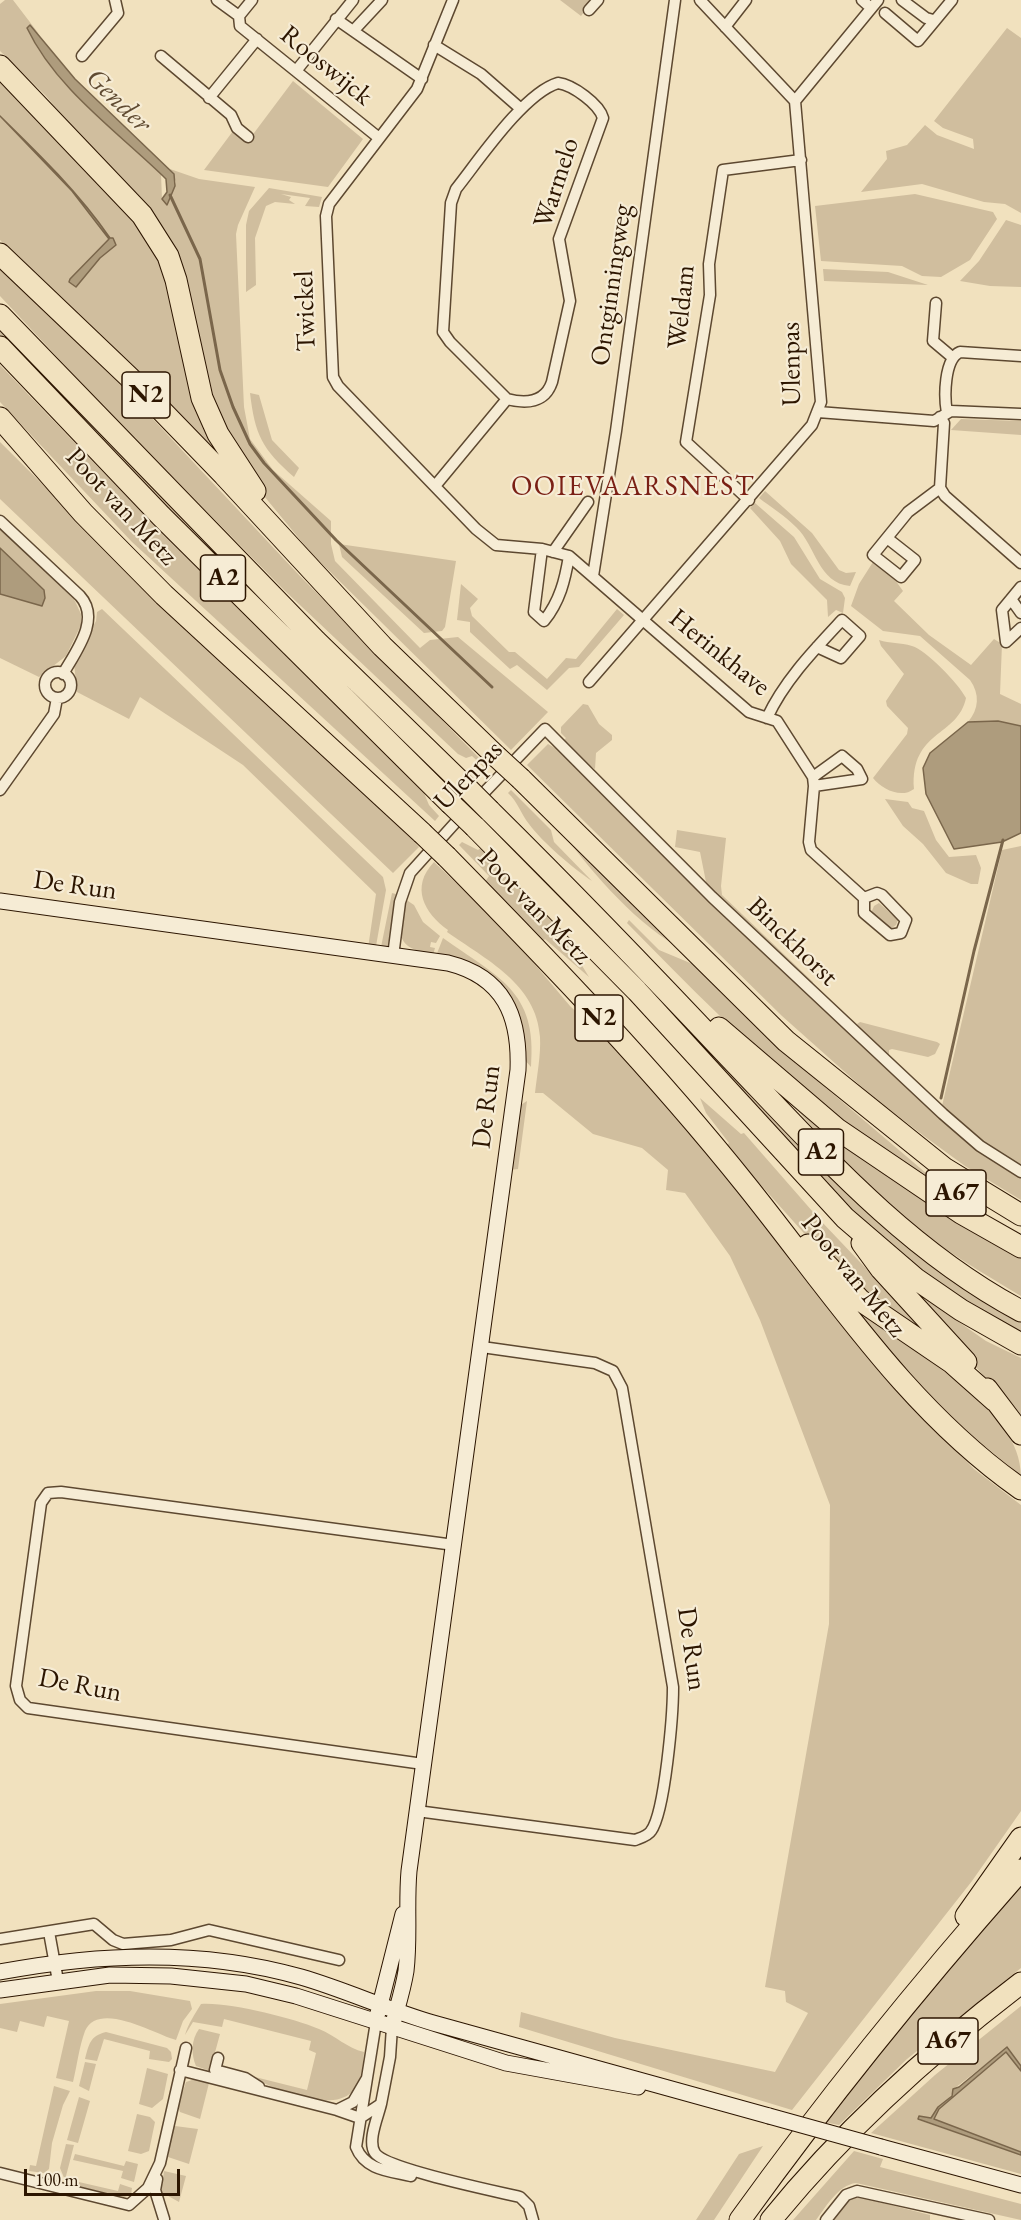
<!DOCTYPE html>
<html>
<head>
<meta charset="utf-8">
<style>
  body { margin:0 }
  #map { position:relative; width:1021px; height:2220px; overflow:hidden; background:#f1e1be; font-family:"EB Garamond",serif }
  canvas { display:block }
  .scale { position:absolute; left:24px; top:2169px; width:156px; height:27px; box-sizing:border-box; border:3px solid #2c1500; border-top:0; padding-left:8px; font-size:18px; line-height:21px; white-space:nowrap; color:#2c1500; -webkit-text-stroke:4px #f6ecd5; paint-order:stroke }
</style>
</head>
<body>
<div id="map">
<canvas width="1021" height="2220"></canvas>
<div class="scale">100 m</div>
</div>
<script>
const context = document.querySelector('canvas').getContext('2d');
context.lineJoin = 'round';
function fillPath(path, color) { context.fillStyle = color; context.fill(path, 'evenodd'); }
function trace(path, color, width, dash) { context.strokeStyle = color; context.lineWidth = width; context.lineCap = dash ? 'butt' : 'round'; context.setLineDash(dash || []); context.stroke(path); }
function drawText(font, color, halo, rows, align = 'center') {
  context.font = font + ' "EB Garamond",serif'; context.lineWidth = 4.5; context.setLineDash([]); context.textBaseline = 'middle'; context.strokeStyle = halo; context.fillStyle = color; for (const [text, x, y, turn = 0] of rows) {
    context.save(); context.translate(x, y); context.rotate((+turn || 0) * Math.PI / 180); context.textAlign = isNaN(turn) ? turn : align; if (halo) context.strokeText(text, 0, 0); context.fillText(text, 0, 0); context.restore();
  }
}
const green = new Path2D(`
  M5,0h8l26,34 -9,-8 -3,2c25,56 89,104 134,146l1,25 5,6 9,-23 -6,-13 29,10 56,8 -17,38 -2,9 8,173 6,32 23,31 58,51v23l4,17 85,87 10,-8 28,-3 90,75 -37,38 -200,-197 -61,-74 -29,-46 -42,-154 -100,-142 -33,-41 -46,-45v-47z
  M560,0h33l-12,16z
  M1007,28l14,10v175l-16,-9 -21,-2 -62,-18 -61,8 26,-33 -1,-8 21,-6 18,-20 12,10 37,14 -1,-10 -30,-11 -9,-7z
  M0,80l154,158 87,244 -241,-242z
  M293,81l70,58 -35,48 -124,-17 32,-43 15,10z
  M269,188l53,9 -3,10 -14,-1 5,-8 -29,-4 10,3 -2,3 6,4 -20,-2 -9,4 -11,32 1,47 -10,7v-67l3,-14z
  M915,194l78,18 4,7 -27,41 -29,17 -19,-1 -20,-10 -81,-5 -6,-55z
  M1006,220l15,5v62l-31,-1 -30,-5 19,-20z
  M0,268l122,118 177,189 189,192 -2,2 -14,-13 -6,2 -8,-4 -174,-164 -182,-185 -102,-109z
  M823,269l65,3 40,13 -104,-4z
  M0,325l461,469 -4,5 -374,-374 -83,-88z
  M0,365l153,159 271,269 5,12 10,11 -4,5 -303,-279 -132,-140z
  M250,393l9,2 13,45 27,28 -5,9c-32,-28 -39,-42 -44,-84z
  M961,419l60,2v14l-70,-5z
  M0,442l155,154 253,238 11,13 -26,26 -393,-374z
  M765,491l47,42 27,37 7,3 10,-1 -6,14c-32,-3 -34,-40 -54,-59 -11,-11 -25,-20 -37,-29z
  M755,503l39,34 26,42 22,13 3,6 -2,15 -7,-3 -8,7 -1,-17 -36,-36 -11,-23 -30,-33z
  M0,528l73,69 8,17v11l-15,31 -27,21 -39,-19v-64l42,11 1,-15 -43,-42z
  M339,544l117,17 -11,66 -3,4 -18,2 -82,-76z
  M873,562l20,15 10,14 -9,10 35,34 42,30 23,-26 8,5 -2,50 21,10v22l-23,-5 -30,1c11,-13 12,-28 2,-42l-50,-44 -37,-5 -32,-25 8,-22z
  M461,584l17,15 -8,9 2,8 37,36h6l32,27 19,-21 10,1 41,-50 7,6 -45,52 -10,1 -22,22 -30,-25 -7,4 -40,-37v-10l-13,-2z
  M102,609l281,268 3,13 -10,56 -8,2 8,-54 -133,-129 -103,-68 -11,22 -52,-27 -3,-29 22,-42 1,-9z
  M879,640c11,4 21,2 33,6 14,4 47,38 54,52 -8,39 -56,32 -52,91 -13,10 -32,0 -41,-11l34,-44 1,-6 -21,-22 -1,-5 18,-27 -23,-28z
  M583,704l5,1 11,19 13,11v5l-16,13 -1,16 -14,-9 -19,-18 4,-4 -5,-5v-6z
  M548,744l7,4 3,-2 290,287 88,80 85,64v23l-56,-34 -41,-30 -51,-39 -91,-81 -255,-251z
  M511,790l40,40 3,12 38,39c-19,-13 -50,-39 -63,-57 -8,-10 -11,-22 -21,-31z
  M885,799l23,3 4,6 12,3 12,29 13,17 27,-2 5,13 -3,16h-7l-25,-11 -23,-29 -20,-18z
  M487,817l240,246 294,257v17l-25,-14 -118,-84 -397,-416z
  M556,824l120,122c-47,-29 -87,-77 -120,-122z
  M677,830l49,8 -5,48 1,9 91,87 -2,5 -94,-91 -11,-14 -6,-30 -25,-5z
  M462,842l16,8 3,-2 78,80 -3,3 11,10 22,36 -44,-38 -2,2 -58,-59 4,-6 -30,-31z
  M1021,846v320l-38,-24 -41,-36 60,-256z
  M434,862l71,67 65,77 50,47 88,101 212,259 54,56 47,36v306l-49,70 -180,229 -273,-83 2,-15 94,26 160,34 33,-59 -22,-11 -1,-11 -20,-4 64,-363 1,-119 -70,-185 -30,-64 -45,-63 -19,-3 2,-20 -26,-22 -49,-14 -50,-41h-8c2,-18 6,-38 5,-56 -3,-53 -55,-78 -93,-105l1,-2c-24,-17 -38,-43 -14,-68z
  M392,893l4,1 -7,53h-8z
  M405,899l9,6 9,17 17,14 -4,7 -5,-1 -1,5 5,1 -2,7c-41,-9 -33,-20 -28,-56z
  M879,903l19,17 -2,5 -7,5 -18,-17 3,-7z
  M629,920l30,30 36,15 131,123 134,114c-48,-32 -97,-64 -142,-100 -69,-54 -130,-117 -191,-179z
  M443,938c54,39 95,52 88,129l-7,-8 -11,-54 -77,-49z
  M860,1022l77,20 3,2 -5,10 -7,3 -36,-8 -3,1v8l-30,-30 -2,-4z
  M780,1091l241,165v40c-38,-23 -77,-45 -111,-74 -47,-39 -90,-86 -130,-131z
  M700,1098l41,36 3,-1 76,87 116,122 -92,-64 -118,-132 3,-3 -23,-30z
  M527,1101l-9,68 -8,1 9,-64z
  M893,1276l93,65 35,17v62l-74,-87z
  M833,1285c12,11 24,24 37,34 46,37 151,89 151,157l-35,-29 -32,-17z
  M1021,1883v85l-114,91 -68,66 -15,-3 34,-46z
  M96,1991h34l60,10 2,8 -9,12 -7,19c-20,-5 -77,-40 -91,-9 -6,16 -8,35 -12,51l-17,-4 13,-57 -22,-5 -3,11 -24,-6 -3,11 -17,-4v-24z
  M201,2004c29,-2 91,14 118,25 17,7 28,19 45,23 -1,12 -2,32 -12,40 -22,21 -78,-2 -101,-16l56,14 9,-37 -7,-3 2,-9 -87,-22 -2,8 -29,-5 -8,13c3,-11 10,-21 16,-31z
  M1021,2006v60l-13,-19 -53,41c-4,11 -17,20 -24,30l-12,-2v4l102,35v19l-150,-41 64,-58z
  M199,2029l21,5 -10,37 -14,-5c-5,-12 -5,-26 3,-37z
  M106,2032l61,16 4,4 1,7 -3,3 -20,-3 1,-8 -46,-12 -7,22 -12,-2c4,-15 5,-23 21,-27z
  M1006,2052l15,19v81l-87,-33 5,-10z
  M85,2062l11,2 -7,27 -10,-5z
  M147,2068l21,6 -5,25 -11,9 -13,-4z
  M195,2079l14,4 -9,36 -20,-7 -2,-6 8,-24z
  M54,2086l16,5 -7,14 -11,38 -3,26 -5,4 -15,-2 1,-6 6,1z
  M79,2097l11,4 -12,42 -11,-3z
  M137,2114l13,3 5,5 -6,29 -8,3 -13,-3z
  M175,2126l23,3 -9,35 -21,-7 4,-27z
  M66,2144l8,1 -9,35 -5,-12z
  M763,2146l-49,74h-18l43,-66z
  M854,2151l29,8 -3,8 141,37v16l-165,-37c-18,2 -30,24 -40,37h-23z
  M75,2154l49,12 2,-5 12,3 -4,18 -13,-4 2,-7 -50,-11z
  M164,2171l22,5 -7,26 -18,-10z
  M70,2180l48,11 2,-7 12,4 -1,7 -7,2 -56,-13z
  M855,2196l75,19v5h-101l16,-20z`);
const water = new Path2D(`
  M30,25l45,54 99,95 1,12 -8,19 -5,-6 5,-7 -1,-13c-48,-47 -110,-90 -139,-151z
  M0,116c39,38 79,77 110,122h3l3,7 -16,13 -24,29 -7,-5 1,-3 39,-40 -37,-48z
  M0,548l44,42 1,8 -3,8 -42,-12z
  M998,721l23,5v107l-19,9 -48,7 -28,-55 -3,-26 7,-15 38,-31z
  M1007,2047l14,19v5l-15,-19 -67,57 -5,10 87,33v3l-103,-36 1,-3 12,2 7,-11 14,-11 1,-7 6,-2z`);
const stream = new Path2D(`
  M170,195l30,64 20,111 13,37 17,37 14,19 72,77 156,147
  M941,1098l33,-147 29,-111`);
const street = new Path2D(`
  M217,0l22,16
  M252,0l-13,16 1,10 139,112
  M453,0l-36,89 -88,115 -3,12 7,161 5,9 138,143 20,16 46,4 27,7 180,156 28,9 36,56 1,9 -5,56 2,8 53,48v15l26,22 11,-2 5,-13 -24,-25 -5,-2 -13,5
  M862,0l9,8
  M902,0l24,18 7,2
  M589,10l9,-10
  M885,13l33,28 34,-41
  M336,19l86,60
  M725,27l21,-27
  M355,29l27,-29
  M434,45l47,29 40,35
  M82,56l36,-43 -3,-13
  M161,56l70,59 6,13 11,9
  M296,71l57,-71
  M558,83c15,2 41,21 45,35l-44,121 11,62 -18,81c-7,21 -26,22 -45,17l-57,-57 -7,-10 8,-129 5,-14c23,-29 68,-96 102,-106z
  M209,98l48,-59
  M795,101l83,-101
  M936,303l-3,38 19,16
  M818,412l116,9 17,-10 70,3
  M947,413c-3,-16 -3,-54 13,-61l61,4
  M940,417l4,6 -4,65 5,8 76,67
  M435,486l72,-87
  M749,500l-63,-58 24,-147 -1,-31 14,-94 78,-10
  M0,521l80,75c21,23 -4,55 -17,78
  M887,538l28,22 -14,17 -28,-22 35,-43 32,-24
  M542,549l-8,63 10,9c16,-20 21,-41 25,-65
  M553,552l35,-50
  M593,576l23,-145 59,-431
  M1011,599l10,14
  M1006,642l-4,-32 19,-23
  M1006,642l15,-14
  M45 685a13 13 0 1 1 26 0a13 13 0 1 1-26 0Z
  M589,682l223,-257 9,-23 -26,-301 -95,-101
  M767,718c17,-37 47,-68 75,-98l18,16 -19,22 -24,-11
  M813,777l29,-21 15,13 5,10 -48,7
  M0,790l54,-76 3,-16
  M475,802l70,-73 167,168 231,217 37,32 41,26
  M393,956l7,-54 10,-29 54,-60
  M423,1764l-395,-56 -8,-8 -4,-14 25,-183 7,-10 13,-1 393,53
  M417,1811l218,29c5,-2 13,-4 16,-9 14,-19 22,-117 22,-144l-51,-299 -9,-17 -18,-8 -113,-16
  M49,1932l9,49
  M0,1939l94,-15 19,16 10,4 48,-4 38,-10 130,30
  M218,2058l-3,12 30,8 14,9
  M180,2070l157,40 23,8 21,-14 9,-47 2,-30
  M367,2078l-11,69c9,23 33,24 55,29
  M381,2104c-3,13 -14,37 -6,49 11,16 120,38 145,44l9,9 4,14
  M337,2110l16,-8 14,-24 9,-56
  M0,2173l129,32 19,-17 12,-25 26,-115
  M157,2179l-2,11 9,29
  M826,2220l20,-25 11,-4 132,29`);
const secondary = new Path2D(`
  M0,901l448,62c56,14 72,53 70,107l-109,801c-3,34 1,67 -3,100 -3,19 -9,37 -14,56
  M0,1972c99,-19 203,-23 301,5 45,13 87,33 132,46 112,32 224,61 336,93
  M0,1990l110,-15 61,1 75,8 50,12 210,67 132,24
  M378,2013l25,-99
  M881,2147l140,38`);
const highway = new Path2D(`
  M0,66l142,149 26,41 8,24 26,118 16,36 37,57
  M0,254l129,123 95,98 158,171 114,110
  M0,315l316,326 150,146
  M0,347l161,169 289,287
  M0,418l83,95 81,82 258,238
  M521,779l265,262 158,127 77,47
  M490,811c82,81 162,164 241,248 89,93 175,191 290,252
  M475,827l162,164 208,227 71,61 45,31 60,34
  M447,857c102,104 207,213 299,328 86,107 161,224 275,304
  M719,1028l118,101 124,84 60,34
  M862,1243l19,26 85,93
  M808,1245l52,55 91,62 44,39
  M987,1389l34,45
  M966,1916l55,-78
  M740,2220c87,-121 182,-238 281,-350
  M771,2220c73,-90 158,-167 250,-237`);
const secondaryBridge = new Path2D(`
  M769,2116l112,31`);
const highwayBridge = new Path2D(`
  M496,756l25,23
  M466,787l24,24
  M450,803l25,24
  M422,833l25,24`);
const shields = [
  [146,395,48],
  [223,578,45],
  [599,1018,48],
  [821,1152,45],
  [956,1193,60],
  [948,2041,60]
];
const shieldNames = [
  ["N2",146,395],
  ["A2",223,578],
  ["N2",599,1018],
  ["A2",821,1152],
  ["A67",956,1193],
  ["A67",948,2041]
];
const streetNames = [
  ["Rooswijck",326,66,39],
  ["Warmelo",557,183,-72],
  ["Ontginningweg",612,285,-82],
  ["Weldam",682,307,-84],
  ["Twickel",306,311,-92],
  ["Ulenpas",792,364,-91],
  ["Poot van Metz",121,507,47],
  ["Herinkhave",719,653,39],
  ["Ulenpas",469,776,-46],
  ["De Run",75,886,8],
  ["Poot van Metz",534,907,46],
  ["Binckhorst",792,942,44],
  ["De Run",487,1107,-83],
  ["Poot van Metz",853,1276,51],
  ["De Run",691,1649,82],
  ["De Run",80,1686,11]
];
const waterNames = [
  ["Gender",118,101,44]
];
const neighbourhoodNames = [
  ["OOIEVAARSNEST",633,487]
];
fillPath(green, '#d0be9e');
fillPath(water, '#ae9c7d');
trace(water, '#7a664b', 1.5);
trace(stream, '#7a664b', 3);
trace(street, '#5d4830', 13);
trace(secondary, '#2c1500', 17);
trace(highway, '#2c1500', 23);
trace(street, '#f6ecd5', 10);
trace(secondary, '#f6ecd5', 15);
trace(highway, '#f1e1be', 21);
trace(secondaryBridge, '#2c1500', 17, []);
trace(highwayBridge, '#2c1500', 23, []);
trace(secondaryBridge, '#f6ecd5', 15);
trace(highwayBridge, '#f1e1be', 21);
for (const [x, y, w] of shields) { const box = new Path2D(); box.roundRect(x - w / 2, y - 23, w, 46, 4.5); context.fillStyle = '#f6ecd5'; context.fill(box); trace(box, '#2c1500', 1.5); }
drawText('bold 26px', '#2c1500', null, shieldNames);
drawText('27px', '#2c1500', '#f6ecd5', streetNames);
drawText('italic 28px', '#604b32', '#f6ecd5', waterNames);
context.letterSpacing = '1.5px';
drawText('28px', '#7a1f14', '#f6ecd5', neighbourhoodNames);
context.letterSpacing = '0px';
</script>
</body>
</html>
